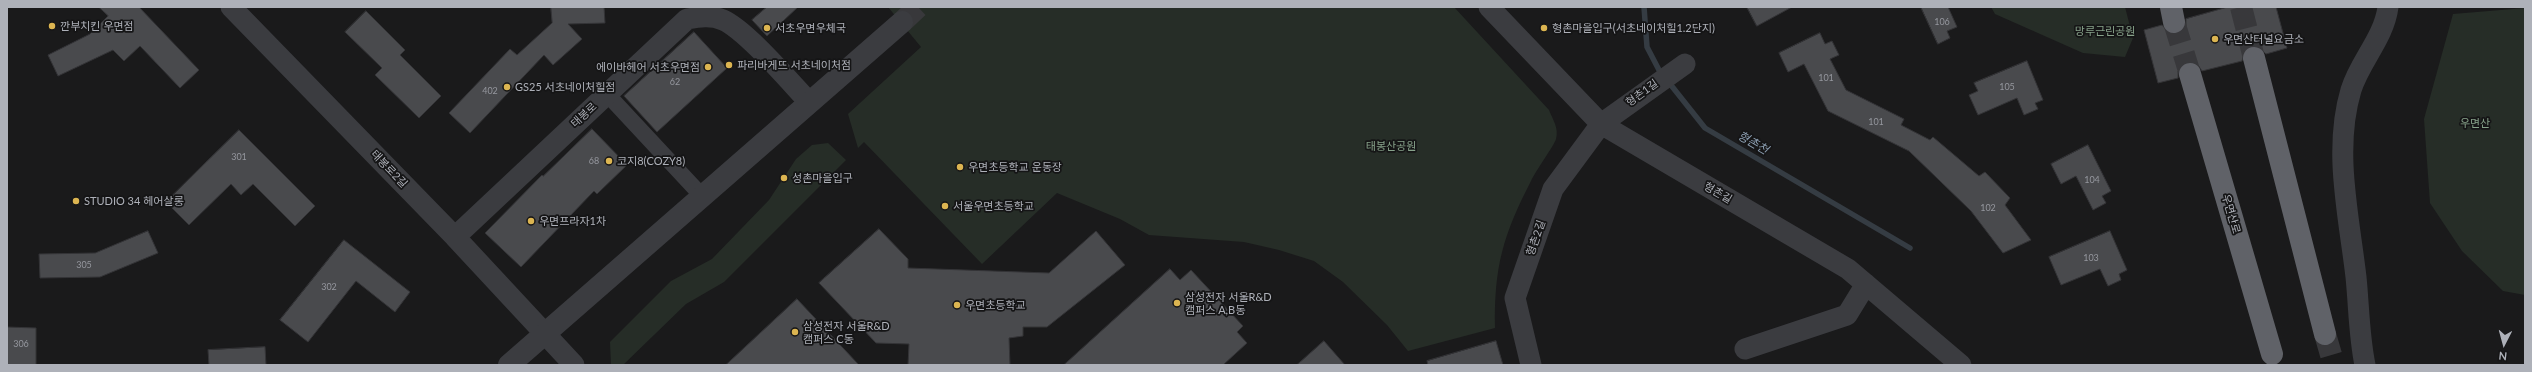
<!DOCTYPE html>
<html>
<head>
<meta charset="utf-8">
<style>
  body { margin:0 }
  #map { position:relative; width:2532px; height:372px; overflow:hidden; background:#1a1a1b; font-family:Lato,sans-serif }
  canvas { display:block }
  .frame { position:absolute; inset:0; border:8px solid #aeb1b9; pointer-events:none }
  .north { position:absolute; left:2484px; top:324px; width:40px; height:40px; -webkit-text-stroke:3px #151516; paint-order:stroke; rotate:186deg; font-size:11px; font-weight:700; line-height:16px; text-align:center; color:#aeb1b9 }
  .north::after { content:''; display:block; margin:auto; width:14px; height:18px; background:#aeb1b9; clip-path:polygon(50% 0,100% 100%,50% 72%,0 100%) }
</style>
</head>
<body>
<div id="map">
<canvas width="2532" height="372"></canvas>
<div class="frame"></div>
<div class="north">N</div>
</div>
<script>
const context = document.querySelector('canvas').getContext('2d');
context.lineJoin = 'round';
function fillPath(path, color) { context.fillStyle = color; context.fill(path, 'evenodd'); }
function trace(path, color, width, dash) { context.strokeStyle = color; context.lineWidth = width; context.lineCap = dash ? 'butt' : 'round'; context.setLineDash(dash || []); context.stroke(path); }
function drawText(font, color, halo, rows, align = 'center') {
  context.font = font + ' Lato,"Noto Sans KR",sans-serif'; context.lineWidth = 3.5; context.setLineDash([]); context.textBaseline = 'middle'; context.strokeStyle = halo; context.fillStyle = color; for (const [text, x, y, turn = 0] of rows) {
    context.save(); context.translate(x, y); context.rotate((+turn || 0) * Math.PI / 180); context.textAlign = isNaN(turn) ? turn : align; if (halo) context.strokeText(text, 0, 0); context.fillText(text, 0, 0); context.restore();
  }
}
const green = new Path2D(`
  M888,7h566l95,103c4,10 10,18 7,29 -1,5 -21,33 -25,42 -28,54 -37,86 -36,147l-87,23 -21,-26 -44,-43 -29,-21 -35,-11 -35,-8 -95,-7 -29,-16 -63,-26 -75,71 -118,-122 -6,6 -10,-34 73,-67z
  M1991,7h134l8,31 -8,19 -42,-4 -88,-39z
  M2525,8v287l-22,-4 -41,-40 -32,-48 -6,-84 29,-105z
  M828,143l18,17 -122,122 -38,22 -63,61h-12l-1,-23 61,-61 41,-22 57,-59 27,-41 16,-14z`);
const stream = new Path2D(`
  M1644,7l3,40 12,23 46,58 205,120`);
const building = new Path2D(`
  M99,7h40l60,63 -19,18 -40,-42 -16,15 -11,-11 -55,26 -10,-21 42,-21 18,-18z
  M551,7h53l1,16 -37,1 14,15 -29,26 -9,-10 -74,78 -21,-20 61,-64 7,6 35,-32z
  M767,7h31l-31,29 -15,-16z
  M1747,7h45l-35,19z
  M1921,7h27l9,20 -10,4 3,7 -12,6z
  M2228,7h48l11,41 -21,6 -8,-8h-7l-6,3 -3,12 -40,10 -4,-6 -11,-3 -9,9v7l-20,5 -14,-53 18,-5 8,9h7l9,-8v-7z
  M366,11l39,39 -5,5 41,41 -22,22 -44,-43 7,-7 -37,-36z
  M694,32l33,36 -70,64 -33,-36z
  M1820,33l5,11 7,-3 7,14 -9,4 16,31 58,29 -3,6 29,15 3,-3 46,39 6,-4 25,26 -5,7 26,35 -28,13 -32,-42 -62,-60 -81,-40 -24,-47 -16,8 -9,-19z
  M2027,61l16,39 -8,3 3,6 -14,6 -7,-17 -39,17 -9,-20 9,-4 -4,-8z
  M592,129l35,36 -30,29 -3,-3 -73,76 -36,-34 57,-58 1,1z
  M239,130l76,76 -20,20 -42,-42 -12,11 -10,-11 -42,41 -23,-23z
  M2088,145l23,46 -9,5 4,7 -13,7 -17,-34 -15,8 -10,-20z
  M879,229l29,30v9l141,5 47,-42 29,34 -78,62h-24v9l-14,2 1,27h-102l1,-21 -33,-1 -57,-60z
  M148,231l10,22 -58,24 -60,1 -1,-24 56,-1z
  M2110,231l17,39 -8,4 2,6 -13,6 -8,-17 -39,16 -12,-28z
  M344,240l66,52 -15,20 -39,-31 -48,61 -28,-22z
  M1170,269l10,11 11,-10 52,56 -6,6 10,11 -24,22h-159z
  M797,299l62,66h-133z
  M7,327l29,1v37h-29z
  M1324,341l21,24h-48z
  M1496,341l7,24h-75l-1,-4z
  M265,347l1,18h-57l-1,-15z`);
const tertiaryTunnel = new Path2D(`
  M902,22l16,-15`);
const trunkTunnel = new Path2D(`
  M2241,7l13,51
  M2174,22l16,52
  M2325,334l9,31`);
const pedestrian = new Path2D(`
  M607,94l95,102`);
const minor = new Path2D(`
  M231,7l224,230 119,128
  M1489,7l112,117 247,145 113,96
  M455,237l232,-218c12,-2 24,-4 36,1 23,10 67,62 86,82
  M1745,349l102,-34 19,-31
  M1531,365l-16,-67 38,-109 48,-65 84,-60
  M2365,365c-6,-29 -6,-58 -9,-88 -7,-61 -23,-127 -5,-187 9,-29 33,-52 37,-83`);
const tertiary = new Path2D(`
  M509,365l393,-343`);
const trunk = new Path2D(`
  M2171,7l3,15
  M2254,58l71,276
  M2190,74l82,280`);
const markers = [
  [52,26,4,"#dcb551"],
  [767,28,4,"#dcb551"],
  [1544,28,4,"#dcb551"],
  [2215,39,4,"#dcb551"],
  [729,65,4,"#dcb551"],
  [708,67,4,"#dcb551"],
  [507,87,4,"#dcb551"],
  [609,161,4,"#dcb551"],
  [960,167,4,"#dcb551"],
  [784,178,4,"#dcb551"],
  [76,201,4,"#dcb551"],
  [945,206,4,"#dcb551"],
  [531,221,4,"#dcb551"],
  [1177,303,4,"#dcb551"],
  [957,305,4,"#dcb551"],
  [795,332,4,"#dcb551"]
];
const numberNames = [
  ["106",1942,22],
  ["101",1826,78],
  ["62",675,82],
  ["105",2007,87],
  ["402",490,91],
  ["101",1876,122],
  ["301",239,157],
  ["68",594,161],
  ["104",2092,180],
  ["102",1988,208],
  ["103",2091,258],
  ["305",84,265],
  ["302",329,287],
  ["306",21,344]
];
const poiNames = [
  ["깐부치킨 우면점",60,26],
  ["서초우면우체국",775,28],
  ["형촌마을입구(서초네이처힐1.2단지)",1552,28],
  ["우면산터널요금소",2223,39],
  ["파리바게뜨 서초네이처점",737,65],
  ["에이바헤어 서초우면점",700,67,"right"],
  ["GS25 서초네이처힐점",515,87],
  ["코지8(COZY8)",617,161],
  ["우면초등학교 운동장",968,167],
  ["성촌마을입구",792,178],
  ["STUDIO 34 헤어살롱",84,201],
  ["서울우면초등학교",953,206],
  ["우면프라자1차",539,221],
  ["삼성전자 서울R&D",1185,297],
  ["캠퍼스 A,B동",1185,310],
  ["우면초등학교",965,305],
  ["삼성전자 서울R&D",803,326],
  ["캠퍼스 C동",803,339]
];
const parkNames = [
  ["망루근린공원",2105,31],
  ["우면산",2475,123],
  ["태봉산공원",1391,146]
];
const streetNames = [
  ["형촌1길",1642,93,-36],
  ["태봉로",584,115,-43],
  ["태봉로2길",389,169,46],
  ["형촌길",1718,193,30],
  ["우면산로",2231,214,74],
  ["형촌2길",1536,238,-71]
];
const waterNames = [
  ["형촌천",1753,143,30]
];
fillPath(green, '#262d27');
trace(stream, '#353c43', 5.5);
fillPath(building, '#494a4d');
trace(building, '#343437', 1);
trace(tertiaryTunnel, '#38383b', 22, [22, 11]);
trace(trunkTunnel, '#38383b', 22, [22, 11]);
trace(pedestrian, '#3b3c40', 16);
trace(minor, '#3b3c40', 21);
trace(tertiary, '#3b3c40', 22);
trace(trunk, '#606268', 22);
for (const [x, y, r, color] of markers) { const dot = new Path2D(); dot.arc(x, y, r, 0, 2 * Math.PI); context.fillStyle = color; context.fill(dot); trace(dot, '#151516', 1.5); }
drawText('9px', '#95979e', null, numberNames);
drawText('11px', '#aeb1b9', '#151516', poiNames, 'left');
drawText('11px', '#87a28a', '#151516', parkNames);
drawText('11px', '#aeb1b9', '#151516', streetNames);
drawText('italic 12px', '#8a9caf', '#151516', waterNames);
</script>
</body>
</html>
